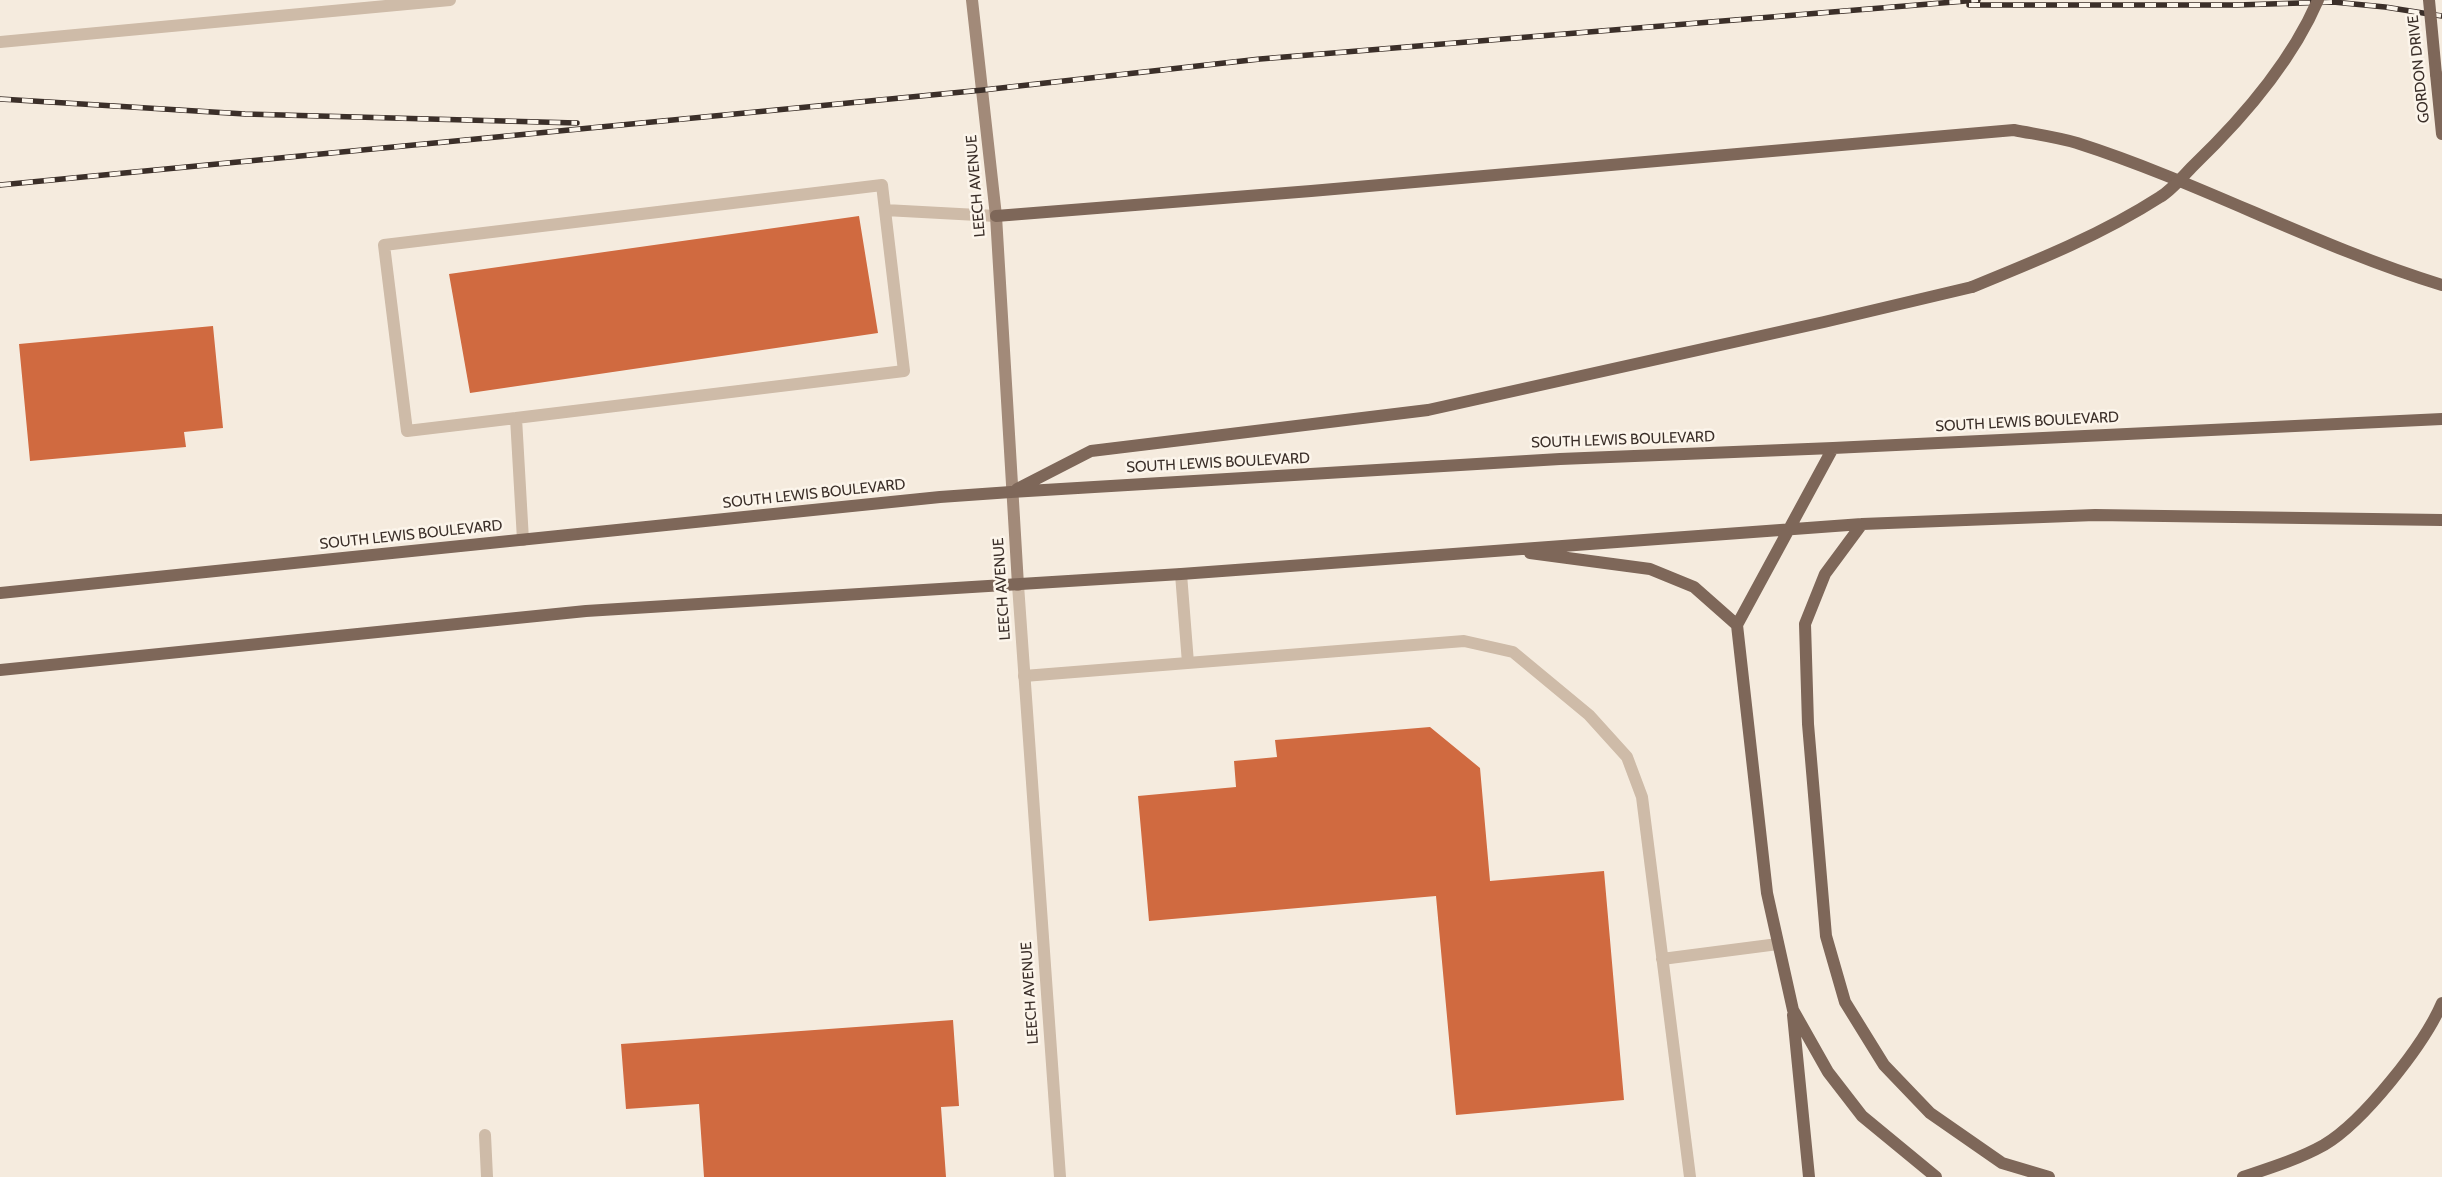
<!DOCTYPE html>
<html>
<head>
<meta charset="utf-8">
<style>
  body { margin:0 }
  canvas { display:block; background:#f5ebde }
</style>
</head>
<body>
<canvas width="2442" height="1177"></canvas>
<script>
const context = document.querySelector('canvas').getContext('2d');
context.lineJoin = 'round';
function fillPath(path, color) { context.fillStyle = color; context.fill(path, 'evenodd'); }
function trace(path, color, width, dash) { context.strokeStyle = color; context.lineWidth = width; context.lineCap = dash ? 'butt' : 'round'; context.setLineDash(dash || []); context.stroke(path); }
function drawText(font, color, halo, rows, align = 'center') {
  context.font = font + ' Cabin,sans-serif'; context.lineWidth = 5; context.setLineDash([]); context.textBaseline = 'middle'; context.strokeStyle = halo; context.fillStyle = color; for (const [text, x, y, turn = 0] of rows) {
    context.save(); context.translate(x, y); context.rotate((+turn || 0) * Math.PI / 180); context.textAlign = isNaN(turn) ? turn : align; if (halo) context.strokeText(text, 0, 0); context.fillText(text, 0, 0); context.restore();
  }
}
const building = new Path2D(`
  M859,216l19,117 -408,60 -21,-119z
  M213,326l10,102 -39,4 2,15 -156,14 -11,-117z
  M1430,727l50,41 10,113 114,-10 20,229 -168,15 -20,-219 -287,25 -11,-125 98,-9 -2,-26 43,-4 -2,-17z
  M953,1020l6,86 -18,1 5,70h-242l-5,-73 -73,5 -5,-65z`);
const service = new Path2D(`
  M885,210l111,6
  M516,418l388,-47 -22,-186 -498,60 23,186 109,-13 7,122
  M1181,574l7,89
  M1024,676l440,-35 49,11 76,63 38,42 15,40 48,380
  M1662,959l116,-15
  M485,1135l2,42`);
const minor = new Path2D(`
  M0,42l450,-42`);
const tertiary = new Path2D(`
  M1018,585l42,592`);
const secondary = new Path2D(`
  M972,0l24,216 22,369`);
const primary = new Path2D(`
  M2436,74l6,60
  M996,216l315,-25 703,-61c20,4 42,7 63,13 125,40 240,104 365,142
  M1017,489l74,-38 337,-41 396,-88 148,-35
  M1862,524l-37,50 -20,50 3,100 18,212 19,66 39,63 46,48 72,50 47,14
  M1530,553l120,16 44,18 43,38 30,268 26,117 35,62 34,44 74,61
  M0,593l940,-96 71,-5 549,-33 273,-11 609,-29
  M1737,625l96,-177
  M0,670l586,-59 595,-37 681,-50 233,-9 347,5
  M1793,1015l16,162
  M2243,1177c27,-9 56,-18 81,-32 39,-23 100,-100 118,-142`);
const rail = new Path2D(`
  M1969,5h268l96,-3 52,5 57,9
  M0,99l245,15 332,9
  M0,185l983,-95 277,-31 718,-59`);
const primaryBridge = new Path2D(`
  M2429,0l7,74
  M1972,287c64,-26 129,-52 188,-90 12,-7 23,-21 33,-31 49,-47 98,-103 125,-166`);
const streetNames = [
  ["GORDON DRIVE",2419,69,-96],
  ["LEECH AVENUE",976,186,-95],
  ["SOUTH LEWIS BOULEVARD",2027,422,-3],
  ["SOUTH LEWIS BOULEVARD",1623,440,-2],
  ["SOUTH LEWIS BOULEVARD",1218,463,-3],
  ["SOUTH LEWIS BOULEVARD",814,494,-6],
  ["SOUTH LEWIS BOULEVARD",411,535,-6],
  ["LEECH AVENUE",1002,589,-94],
  ["LEECH AVENUE",1030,993,-94]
];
fillPath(building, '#d06a40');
trace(service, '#cebba8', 12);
trace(minor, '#cebba8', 12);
trace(tertiary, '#cebba8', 12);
trace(secondary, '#a28a79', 12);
trace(primary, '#7e6759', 12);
trace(rail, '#3b2f29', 5.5);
trace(rail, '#fcf5eb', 4, [11]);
trace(primaryBridge, '#7e6759', 12);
drawText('15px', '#3b2f29', '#fcf5eb', streetNames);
</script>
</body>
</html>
